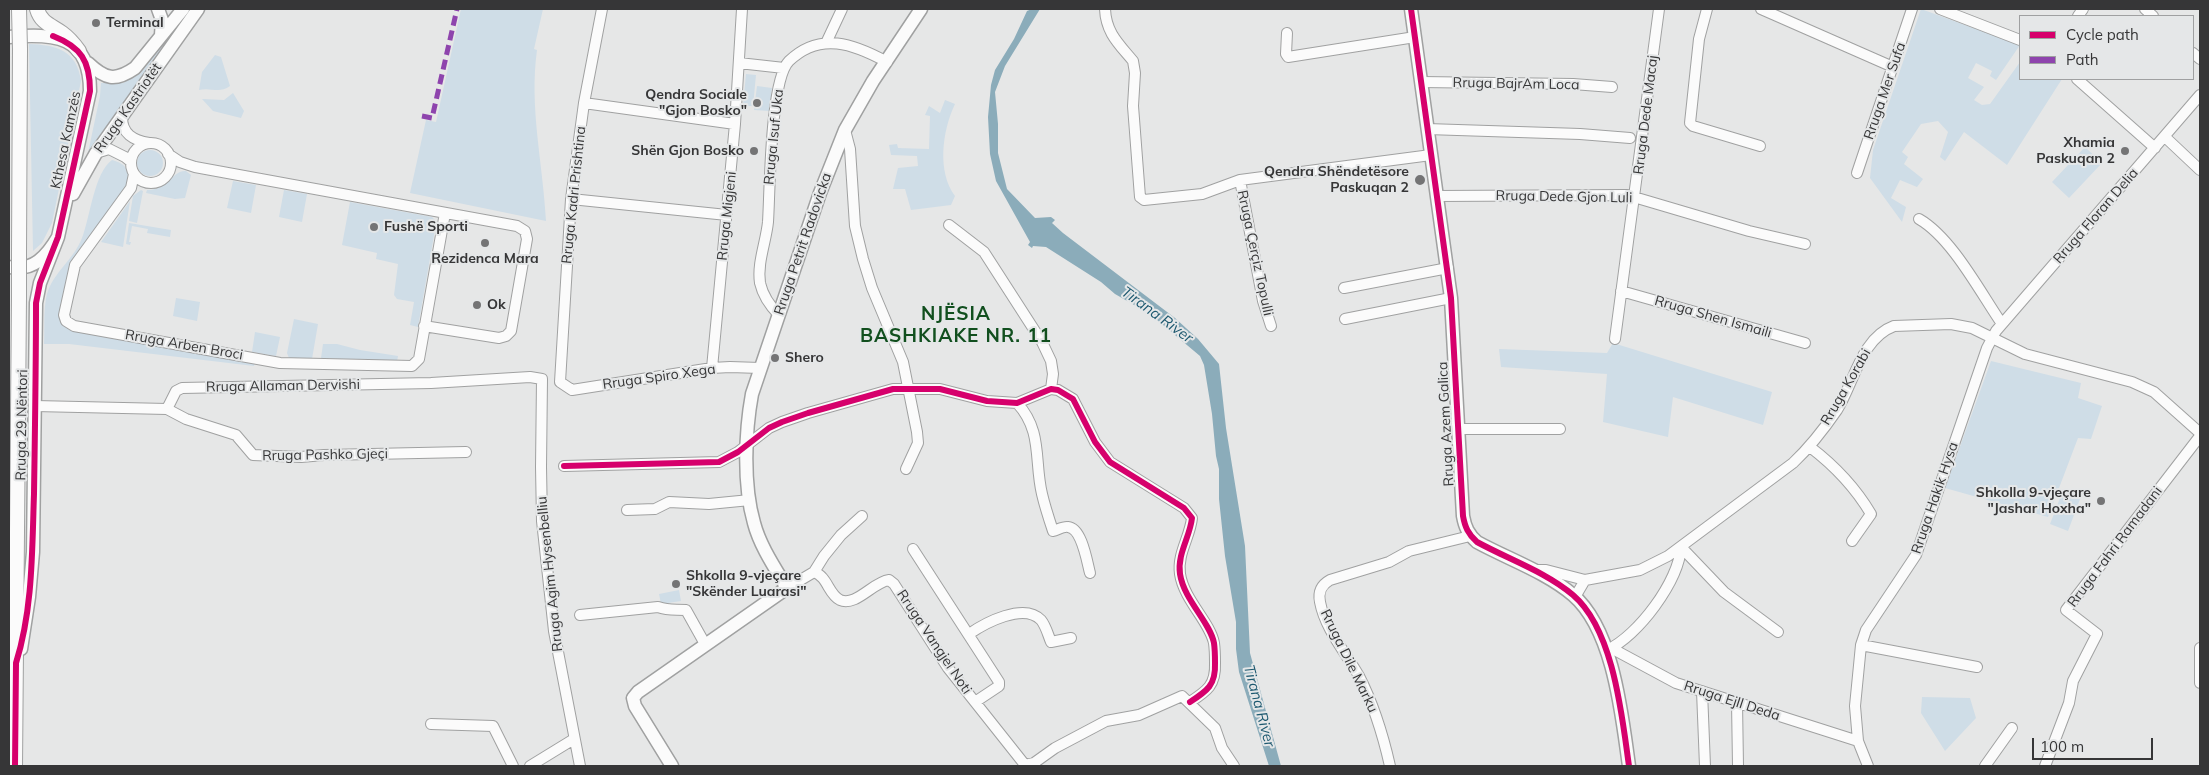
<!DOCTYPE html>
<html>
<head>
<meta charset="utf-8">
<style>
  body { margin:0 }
  #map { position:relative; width:2209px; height:775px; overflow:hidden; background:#e6e7e7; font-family:Mulish,sans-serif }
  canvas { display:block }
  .frame { position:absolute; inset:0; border:10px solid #363637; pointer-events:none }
  .legend { position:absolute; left:2019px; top:15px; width:175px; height:65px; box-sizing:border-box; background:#e5e7e8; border:1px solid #9fa0a1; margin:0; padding:6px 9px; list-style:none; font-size:15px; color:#363637 }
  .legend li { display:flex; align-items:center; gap:10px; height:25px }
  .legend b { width:25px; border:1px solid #9fa0a1 }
  .scale { position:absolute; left:2032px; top:738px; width:121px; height:22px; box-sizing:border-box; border:2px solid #363637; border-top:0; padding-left:6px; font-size:15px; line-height:18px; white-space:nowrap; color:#363637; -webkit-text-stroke:4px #e5e7e8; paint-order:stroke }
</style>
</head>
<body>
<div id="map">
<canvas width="2209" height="775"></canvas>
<div class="frame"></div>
<ul class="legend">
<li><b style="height:6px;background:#d6006c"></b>Cycle path</li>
<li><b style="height:6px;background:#8e44ad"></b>Path</li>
</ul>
<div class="scale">100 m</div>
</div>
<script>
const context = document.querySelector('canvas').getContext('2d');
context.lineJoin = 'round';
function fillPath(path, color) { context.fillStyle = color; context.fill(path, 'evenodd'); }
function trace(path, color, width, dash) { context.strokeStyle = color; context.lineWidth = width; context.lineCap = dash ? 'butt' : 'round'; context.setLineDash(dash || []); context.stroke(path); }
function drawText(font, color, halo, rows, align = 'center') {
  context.font = font + ' Mulish,sans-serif'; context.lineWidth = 4; context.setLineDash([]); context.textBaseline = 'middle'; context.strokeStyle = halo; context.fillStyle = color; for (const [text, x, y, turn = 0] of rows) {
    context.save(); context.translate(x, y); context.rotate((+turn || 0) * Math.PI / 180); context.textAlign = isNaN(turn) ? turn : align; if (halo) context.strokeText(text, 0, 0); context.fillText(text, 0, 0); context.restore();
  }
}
const green = new Path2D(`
  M189,9h4l-105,144 12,-57 1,-13h22l18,-10z
  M461,9h82l-9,40 3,1c-8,58 6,113 9,171l-136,-28 16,-73 10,2z
  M1921,9l99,36 -24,35 -6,-4 2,-5 -16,-8 -8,15 16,9 -10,13 8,5 8,-1 30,-42v17h42l-55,86 -43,-33 -19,29 -5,-4 8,-25 -10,-11 -17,3 -19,28 6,5 -4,7 19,15 -6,8 -17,-7 -9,18 15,9 -4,15 -32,-44 3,-28z
  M29,44c27,1 48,6 52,37l-29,142 -10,20 -9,8z
  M215,55l6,2 9,29c-11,8 -19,1 -31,4l3,-18z
  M746,74l10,1 -3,31h-10z
  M757,86l15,2 -3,23 -15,-1z
  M233,93l11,18 -3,7 -28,-7 -11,-12 22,1z
  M945,100l10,4c-13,27 -18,68 0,92l-4,9 -40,5 -6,-21h-12l5,-21 20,-2 -1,-10 -26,-1 -2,-10 8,-1 1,4 31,1 1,-33 -5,-1 4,-9 11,7z
  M2085,147l17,16 -33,35 -17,-16z
  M137 163a13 13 0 1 1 26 0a13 13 0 1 1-26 0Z
  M112,160c15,4 19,11 14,26l-52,75 -13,58 1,5 9,6 184,31 -1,5 -185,-22h-25c1,-16 -1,-34 3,-50 6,-21 27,-35 35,-56 8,-20 12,-65 30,-78z
  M186,171l5,4 -6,23 -10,1 -29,-6 1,-3c22,0 25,-20 39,-19z
  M233,181l23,4 -5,28 -24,-5z
  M141,190l2,1 -6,32 -8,-2 4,-25z
  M284,190l23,4 -5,28 -23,-5z
  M130,201l-7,46 -22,-5z
  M350,202l82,15 3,3 1,4 -18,103 -8,-2 4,-23 -17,-3 -3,-4 4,-31 -22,-5 1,-6 -35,-8z
  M129,223l42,7 -1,7 -23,-4 1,-4 -16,-3 -3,16h2l-1,3 -4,-1z
  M176,298l24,4 -3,19 -24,-5z
  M294,319l24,5 -6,35 -23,-1 -2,-5z
  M255,332l25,5 -4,19 -24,-4z
  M1613,343l159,49 -9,33 -90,-28 -5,40 -65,-15 4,-48 -106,-7 -2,-18 108,4z
  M323,344h14l23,6 38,6 -1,6 -76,-4z
  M1991,361l90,22 -3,15 24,8 -11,33 -13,-1 -30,79 -103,-29z
  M2062,493l18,6 -12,32 -18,-7z
  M679,590l2,11 -20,3 -2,-10z
  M1922,697l48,1 6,20 -31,33 -24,-38z`);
const water = new Path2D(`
  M1032,9h8l-35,57 -10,26 3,32v29l9,36 28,29 16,-1 4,3 -3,3 11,10 112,85 23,21 21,25 7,64 19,118 5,107 31,113h-12l-30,-94 -3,-23v-27l-11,-66 -6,-57v-30l-3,-13 -4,-42 -8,-49 -4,-9 -50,-42 -35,-20 -14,-12 -55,-35 -13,-1 -1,2 -4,-3 2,-3 -34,-61 -6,-27 -2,-37 3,-32 4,-15 19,-31 13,-28z`);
const minor = new Path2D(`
  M602,9l-18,94 -13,96 -11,183 12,8 140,-22 18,-1 30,1
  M1105,9c1,24 14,35 28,52l2,12 -2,33 7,91 4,3 58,-6 38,-14 191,-25
  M1707,9l-8,30 -9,84 3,3 67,20
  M1761,9l132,58
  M1940,9l80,31
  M2145,9l8,7
  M2078,16l5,-7
  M1287,33l-1,21 2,3 127,-20
  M827,41l15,-32
  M2193,53l7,6
  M739,63l45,5
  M2077,79l78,69
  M1421,82l152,2 39,3
  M584,103l151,21
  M122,117c0,17 11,23 27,26
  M1427,129l153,5 50,4
  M845,130l5,19 5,77 8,33 9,29 31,74 14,70 1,11 -12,26
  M2165,137l35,33
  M131 163a20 20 0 1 1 40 0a20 20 0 1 1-40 0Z
  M96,153l13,-4 16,8 6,5
  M168,154l12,8 15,5 322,59 8,5 2,8 -16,92 -5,5 -7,2 -75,-12
  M1857,173l55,-164
  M134,174l-3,14 -56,77 -11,50 2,6 8,5 206,37 132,3 7,-7 26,-146
  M1240,180l23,121 8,25
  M1437,196l190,-1 122,36 56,13
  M571,199l156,16
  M1919,219c33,19 61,73 83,105
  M949,225l35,27 58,90 9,19 2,13 -2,15
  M1344,288l104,-20
  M1621,291l184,52
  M779,315c-9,-9 -16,-19 -19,-32 -3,-20 6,-41 8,-61 2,-30 2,-142 21,-161 31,-30 65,-17 98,1
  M1345,319l106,-21
  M1615,339l44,-330
  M712,368l23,-244 7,-115
  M1017,403c26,28 17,58 25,91 3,13 7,25 11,37 4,-1 11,-5 15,-4 14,1 19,35 22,46
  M35,406l132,3 19,10 50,16 17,20 48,2 23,-2 142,-3
  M167,409l9,-18 6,-3 249,-5 99,-6 12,2 -1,88 1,54 12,110 26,135
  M1459,429h101
  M1810,447c25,19 45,40 61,67l-19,27
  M564,466l155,-4 19,-10 31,-24 13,-6 26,-9 85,-24h47l47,12 30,2 34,-14 7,1 15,9 22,43 15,20 74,46 8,10c-2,19 -15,36 -12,56 4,26 30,48 34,69 1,7 1,14 1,20 1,22 -8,28 -25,39
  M627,510l28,-1 14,-7 40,2 41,-4
  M1681,547l43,45 54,40
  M913,549l86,133v4l-24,16
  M1535,570h11l39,10
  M814,572c14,5 14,22 26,28 16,7 33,-18 49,-20l5,4 54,84 77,97 9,-2 21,-15 51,-27 33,-6 43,-19 33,32 7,20 12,18
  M787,588l27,-16 10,-16 17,-21 21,-19
  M1575,597l10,-17 55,-10 28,-14 125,-93c17,-16 31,-34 44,-53 17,-27 24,-72 57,-84l57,-2 21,4 53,26 107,28 22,10 46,41
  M580,615l78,-8c11,4 18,2 28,3l19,34
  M969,634c16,-11 55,-32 72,-14 5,6 7,15 10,22l20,-4
  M1861,645l116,22
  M1611,648l65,35 182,58
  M2200,648v35
  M1607,650c31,-14 72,-69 74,-103
  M1702,691l3,75
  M1737,702l1,64
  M431,724l62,2 20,40
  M530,766l44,-27
  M1390,766c-7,-31 -16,-61 -31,-90 -13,-23 -34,-47 -39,-74 -2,-10 1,-17 10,-22l59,-18 20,-11 61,-15
  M1868,766l-10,-25 -3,-35 6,-61 5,-15 50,-75 71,-207 9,-17 204,-236
  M1985,766l27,-38
  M2045,766l24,-63 4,-22 24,-47 -31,-24 134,-174`);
const major = new Path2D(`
  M158,9l4,11 -1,15
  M1411,9l40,289 12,218c2,11 5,18 14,26 31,17 69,30 96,53 41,35 49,122 56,171
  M9,37c45,-4 81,-2 81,54l-32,146c-11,19 -25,35 -49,30
  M88,63c17,16 27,19 47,5l48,-59
  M73,194l23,-41 102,-144
  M21,649l8,-52 4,-45 3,-249 4,-20 18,-46
  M672,766l-37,-60 -2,-8 5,-6 149,-104c-12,-20 -27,-42 -33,-65 -11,-38 -9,-91 -2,-129l68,-201 25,-63 28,-49 48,-72`);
const highway = new Path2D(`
  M37,9c4,14 14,16 25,24 7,5 12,11 17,18
  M19,252l1,-203
  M15,766l4,-469`);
const highwayBridge = new Path2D(`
  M19,9l1,40
  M19,297v-45`);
const quiet = new Path2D(`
  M422,116l10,2 25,-109`);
const cycleway = new Path2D(`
  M1411,9l40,289 12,218c2,11 5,18 14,26 31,17 69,30 96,53 41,35 49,122 56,171
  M564,466l155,-4 19,-10 31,-24 13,-6 26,-9 85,-24h47l47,12 30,2 34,-14 7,1 15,9 22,43 15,20 74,46 8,10c-2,19 -15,36 -12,56 4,26 30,48 34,69 1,7 1,14 1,20 1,22 -8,28 -25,39
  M15,766l1,-103c17,-54 16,-113 18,-169 1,-64 2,-127 2,-191l4,-20 18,-46 32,-146c0,-30 -9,-44 -37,-55`);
const markers = [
  [96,23,5,"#747475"],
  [757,103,5,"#747475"],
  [754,151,5,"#747475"],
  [2125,151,5,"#747475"],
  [1420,180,6,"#747475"],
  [374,227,5,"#747475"],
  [485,243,5,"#747475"],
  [477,305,5,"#747475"],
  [775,358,5,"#747475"],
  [2101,501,5,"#747475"],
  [676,584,5,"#747475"]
];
const poiNames = [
  ["Terminal",106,23],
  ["Qendra Sociale",747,95,"right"],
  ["\"Gjon Bosko\"",747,111,"right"],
  ["Xhamia",2115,143,"right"],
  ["Paskuqan 2",2115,159,"right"],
  ["Shën Gjon Bosko",744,151,"right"],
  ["Qendra Shëndetësore",1409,172,"right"],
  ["Paskuqan 2",1409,188,"right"],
  ["Fushë Sporti",384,227],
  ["Rezidenca Mara",485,259,"center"],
  ["Ok",487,305],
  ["Shero",785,358],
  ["Shkolla 9-vjeçare",2091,493,"right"],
  ["\"Jashar Hoxha\"",2091,509,"right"],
  ["Shkolla 9-vjeçare",686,576],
  ["\"Skënder Luarasi\"",686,592]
];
const streetNames = [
  ["Rruga BajrAm Loca",1516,84,1],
  ["Rruga Mer Sufa",1885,91,-71],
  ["Rruga Kastriotët",128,108,-55],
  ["Rruga Dede Macaj",1646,115,-83],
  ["Rruga Isuf Uka",774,137,-84],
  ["Kthesa Kamzës",66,140,-78],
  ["Rruga Kadri Prishtina",574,195,-84],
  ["Rruga Dede Gjon Luli",1564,197,1],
  ["Rruga Migjeni",727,216,-84],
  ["Rruga Floran Delia",2096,216,-49],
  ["Rruga Petrit Radovicka",803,244,-71],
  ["Rruga Çerçiz Topulli",1255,253,78],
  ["Rruga Shen Ismaili",1713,317,16],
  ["Rruga Arben Broci",184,345,10],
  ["Rruga Spiro Xega",659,377,-8],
  ["Rruga Allaman Dervishi",283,386,-1],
  ["Rruga Korabi",1846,387,-60],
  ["Rruga Azem Galica",1446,424,-93],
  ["Rruga 29 Nëntori",22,425,-89],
  ["Rruga Pashko Gjeçi",325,455,-1],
  ["Rruga Hakik Hysa",1935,498,-71],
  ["Rruga Fahri Ramadani",2115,547,-53],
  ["Rruga Agim Hysenbelliu",550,574,-96],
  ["Rruga Vangjel Noti",934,642,56],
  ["Rruga Dile Marku",1349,661,64],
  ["Rruga Ejll Deda",1732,701,18]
];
const waterNames = [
  ["Tirana River",1157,315,36],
  ["Tirana River",1259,706,75]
];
const districtNames = [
  ["NJËSIA",956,314],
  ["BASHKIAKE NR. 11",956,336]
];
fillPath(green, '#cfdde7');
fillPath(water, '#8bacba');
trace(minor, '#a0a1a1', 12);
trace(major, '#a0a1a1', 15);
trace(highway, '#a0a1a1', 16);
trace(minor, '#fbfbfb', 10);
trace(major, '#fbfbfb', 12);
trace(highway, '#fbfbfb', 14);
trace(highwayBridge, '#a0a1a1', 16, []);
trace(highwayBridge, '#fbfbfb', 14);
trace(quiet, '#8e44ad', 5, [10, 5]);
trace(cycleway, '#d6006c', 6);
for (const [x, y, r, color] of markers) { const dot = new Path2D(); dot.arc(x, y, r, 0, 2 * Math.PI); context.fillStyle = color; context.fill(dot); trace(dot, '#e5e7e8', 2); }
drawText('bold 14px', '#363637', '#e5e7e8', poiNames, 'left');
drawText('14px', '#363637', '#e5e7e8', streetNames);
drawText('italic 15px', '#1c586f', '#e5e7e8', waterNames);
context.letterSpacing = '1px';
drawText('bold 19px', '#114f1e', '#e5e7e8', districtNames);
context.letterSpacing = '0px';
</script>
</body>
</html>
